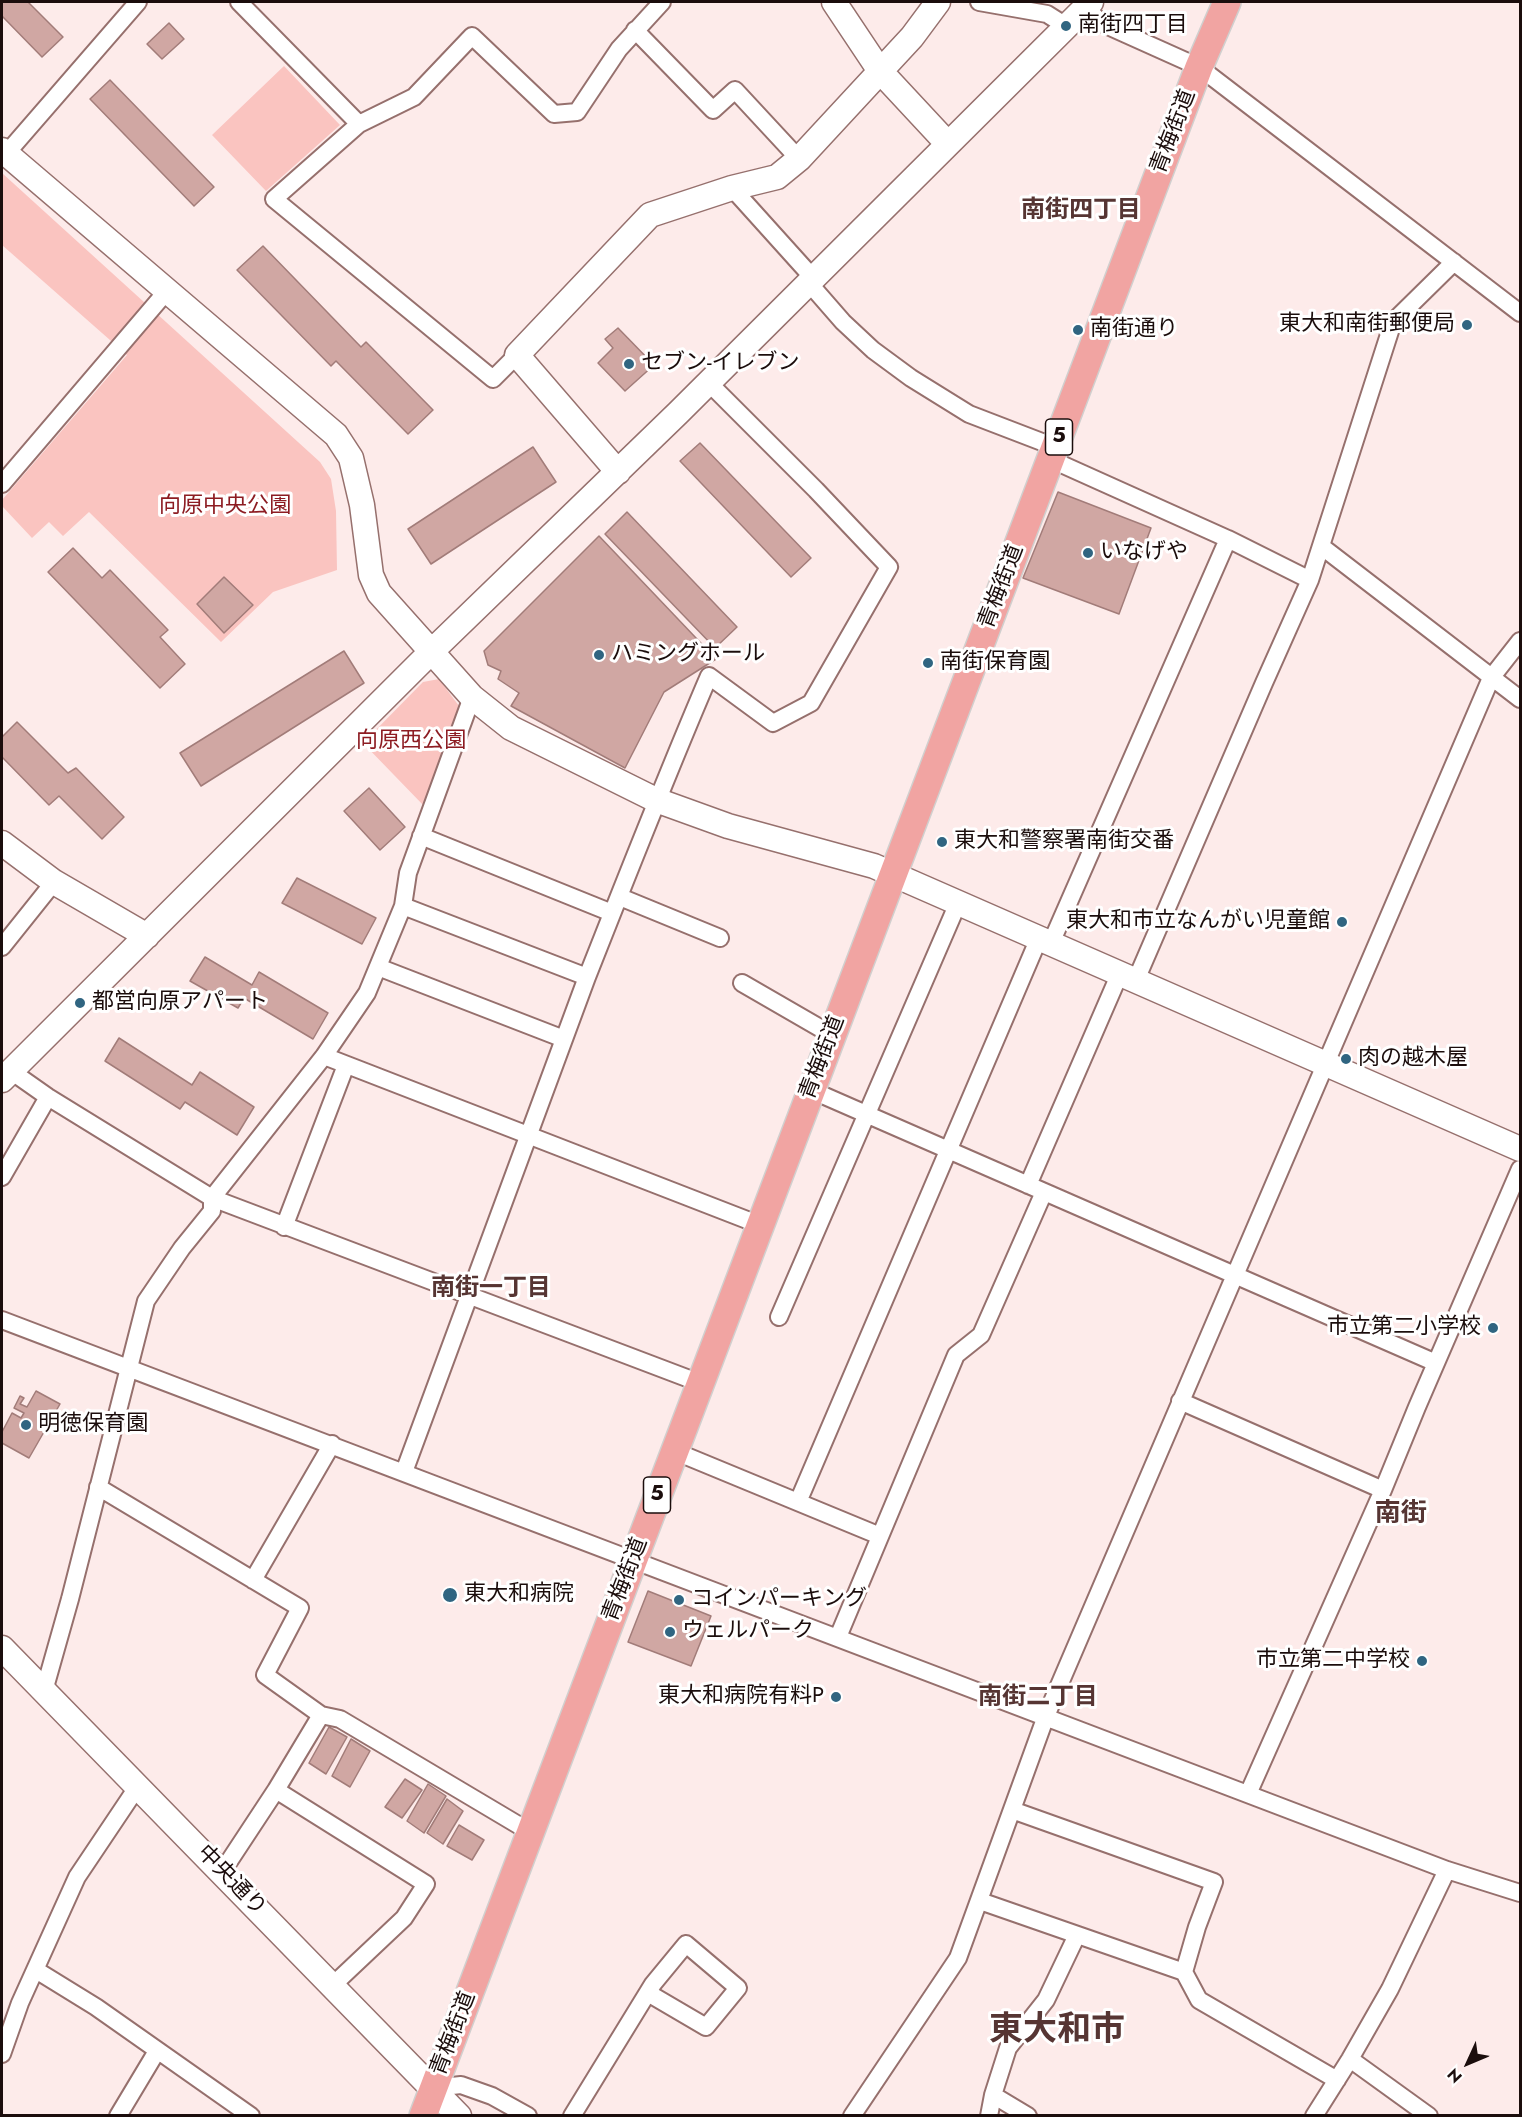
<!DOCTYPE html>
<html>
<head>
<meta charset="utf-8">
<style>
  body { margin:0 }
  #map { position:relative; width:1522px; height:2117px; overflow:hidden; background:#fdebea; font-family:Jost,sans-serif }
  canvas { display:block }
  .frame { position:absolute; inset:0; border:3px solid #1b0d0c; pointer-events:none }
  .north { position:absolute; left:1438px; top:2033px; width:60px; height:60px; -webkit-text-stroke:4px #fff; paint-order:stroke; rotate:226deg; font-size:16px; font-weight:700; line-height:24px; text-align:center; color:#1b0d0c }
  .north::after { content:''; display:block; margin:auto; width:21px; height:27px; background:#1b0d0c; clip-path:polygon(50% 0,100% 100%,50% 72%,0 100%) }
</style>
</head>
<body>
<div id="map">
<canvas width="1522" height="2117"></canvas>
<div class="frame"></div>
<div class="north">N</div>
</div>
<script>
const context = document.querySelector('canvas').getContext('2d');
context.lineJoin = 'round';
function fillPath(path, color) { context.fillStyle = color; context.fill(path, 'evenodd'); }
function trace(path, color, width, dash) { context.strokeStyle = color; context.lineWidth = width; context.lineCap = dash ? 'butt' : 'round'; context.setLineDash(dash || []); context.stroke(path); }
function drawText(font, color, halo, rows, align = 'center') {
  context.font = font + ' Jost,"Noto Sans JP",sans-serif'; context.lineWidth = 6; context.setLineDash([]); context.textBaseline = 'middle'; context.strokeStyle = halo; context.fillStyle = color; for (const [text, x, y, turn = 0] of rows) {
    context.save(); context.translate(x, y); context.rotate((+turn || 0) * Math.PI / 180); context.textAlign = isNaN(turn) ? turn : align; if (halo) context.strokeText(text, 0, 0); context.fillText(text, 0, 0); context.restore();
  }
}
const green = new Path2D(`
  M284,66l56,59 -74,66 -54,-56z
  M2,173l318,289 11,17 5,32 1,59 -64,22 -52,50 -132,-130 -26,24 -14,-14 -17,16 -30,-32v-6l125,-145 -125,-110z
  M439,679l20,27 -35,100 -61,-63 60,-61z`);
const building = new Path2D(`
  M2,2h26l35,35 -21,20 -40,-41z
  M169,23l15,16 -22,20 -15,-15z
  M110,80l104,107 -20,19 -104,-107z
  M263,246l98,101 5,-5 67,68 -25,24 -72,-73 -5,5 -94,-96z
  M618,328l36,37 -29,26 -27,-28 15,-15 -8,-9z
  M700,443l111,115 -20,19 -111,-116z
  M533,447l23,35 -125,82 -23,-35z
  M1058,492l93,36 -32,86 -96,-36z
  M627,512l110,115 -22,21 -110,-114z
  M599,536l117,123 -52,33 -39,76 -114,-62 8,-13 -21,-14 3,-8 -13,-6 -4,-14z
  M73,548l29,30 8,-8 58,60 -8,7 25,27 -25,24 -112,-116z
  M224,577l29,28 -29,28 -27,-29z
  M344,651l20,32 -163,103 -21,-33z
  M17,722l51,51 8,-5 48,49 -22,22 -43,-43 -10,9 -47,-48v-20z
  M369,788l36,39 -25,23 -36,-39z
  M297,878l79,40 -14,26 -80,-41z
  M205,957l47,28 7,-13 69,41 -15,26 -69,-41 -6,10 -48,-27z
  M119,1038l73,47 8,-13 54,35 -17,28 -52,-33 -5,7 -75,-48z
  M36,1391l24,13 -31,54 -27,-15v-11l10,-19 9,5 3,-5 -10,-5 6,-12 4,2 -4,6 7,3z
  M648,1591l63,25 -20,50 -63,-24z
  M329,1727l18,10 -21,37 -17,-11z
  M351,1739l19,12 -20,36 -18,-11z
  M405,1779l17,11 -20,28 -17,-11z
  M428,1784l18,12 -22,37 -17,-12z
  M447,1799l16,12 -20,33 -16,-11z
  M459,1825l25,15 -12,20 -25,-14z`);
const street = new Path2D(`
  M239,2l120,122
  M979,2l68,12 19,12
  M1086,7l15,16 98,44 321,246
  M635,30l78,80 22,-20 64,69
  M6,154l132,-152
  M732,188l82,91
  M809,283l34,39 30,28 38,28 58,36 86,33
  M517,355l-24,24 -219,-180 85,-75 55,-27 58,-61 82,78 23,-2 42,-63 43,-47
  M1050,459l178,80 82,41
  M2,484l164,-192
  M1321,546l199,153
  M421,836l191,77
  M620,897l100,41
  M403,906l184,71
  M1051,943l177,-404
  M2,947l52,-65
  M378,967l186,72
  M1136,980l128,-297 46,-103 83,-258 61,-60
  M742,983l90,52
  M324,1056l436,169
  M11,1071l37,26 164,101 488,185
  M811,1090l625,273
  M2,1177l46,-80
  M1028,1185l92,-212
  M284,1227l62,-162
  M779,1317l179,-414
  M2,1320l1445,550 73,23
  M1180,1401l203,89
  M674,1451l206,85
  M404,1472l183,-495c40,-101 79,-201 122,-301l64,47 38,-20 78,-136 -73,-77 -108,-108
  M98,1487l202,121 -35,67 56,40 19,4 190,113
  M798,1502l241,-564
  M253,1580l79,-136
  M838,1637l118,-282 25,-20 63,-143
  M44,1691l26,-92 76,-298 36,-53 30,-37v-13l112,-142 43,-63 36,-87 5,-33 64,-176
  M276,1790l150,94 -22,34 -71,67
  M1248,1794l135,-304 34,-83 103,-238
  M1012,1810l202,72 -17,45 -13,45 15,28 138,80
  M222,1872l54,-82 45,-75
  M980,1901l204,71
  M36,1970l60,37 155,109
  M2,2054l18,-51 57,-126 61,-91
  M1350,2059l79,57
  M433,2088l28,-3 31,11 36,20
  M993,2095l35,21
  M118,2116l39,-65
  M572,2116l81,-132 33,-40 52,44 -32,39 -58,-34
  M852,2116l106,-158 88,-242 445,-1038 29,-37
  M989,2116l4,-21 15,-47 38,-48 31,-65
  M1314,2116l36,-57 40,-70 57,-119`);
const secondary = new Path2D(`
  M834,2l46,69 67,72
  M2,150l334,285 15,23 11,47 9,70 8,18 93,104 39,31 145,72 72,26 146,40 646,283
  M618,472l-101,-117 133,-140 82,-27 45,-11 22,-18 113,-122 26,-35
  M2,843l52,39 93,54
  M2,1080l430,-429 246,-238 413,-411
  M2,1648l457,468`);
const primary = new Path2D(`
  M423,2116l776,-2049 28,-65`);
const markers = [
  [1066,26,6,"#306581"],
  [1467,325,6,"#306581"],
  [1078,330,6,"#306581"],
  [629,364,6,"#306581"],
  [1088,553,6,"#306581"],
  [599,655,6,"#306581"],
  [928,663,6,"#306581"],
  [942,842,6,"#306581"],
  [1342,922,6,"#306581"],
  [80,1003,6,"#306581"],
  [1346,1059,6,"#306581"],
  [1493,1328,6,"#306581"],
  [26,1425,6,"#306581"],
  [450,1595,8,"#306581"],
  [679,1600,6,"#306581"],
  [670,1632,6,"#306581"],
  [1422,1661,6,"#306581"],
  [836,1697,6,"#306581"]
];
const shields = [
  [1059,437,27],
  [657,1495,27]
];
const shieldNames = [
  ["5",1059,437],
  ["5",657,1495]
];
const poiNames = [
  ["南街四丁目",1078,26],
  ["東大和南街郵便局",1455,325,"right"],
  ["南街通り",1090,330],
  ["セブン-イレブン",641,364],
  ["いなげや",1100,553],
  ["ハミングホール",611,655],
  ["南街保育園",940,663],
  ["東大和警察署南街交番",954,842],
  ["東大和市立なんがい児童館",1330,922,"right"],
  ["都営向原アパート",92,1003],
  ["肉の越木屋",1358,1059],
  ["市立第二小学校",1481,1328,"right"],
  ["明徳保育園",38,1425],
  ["東大和病院",464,1595],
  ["コインパーキング",691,1600],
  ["ウェルパーク",682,1632],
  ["市立第二中学校",1410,1661,"right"],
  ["東大和病院有料P",824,1697,"right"]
];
const streetNames = [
  ["青梅街道",1174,132,-69],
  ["青梅街道",1002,587,-69],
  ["青梅街道",823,1058,-69],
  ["青梅街道",626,1580,-69],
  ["中央通り",231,1881,46],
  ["青梅街道",454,2034,-69]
];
const parkNames = [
  ["向原中央公園",225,507],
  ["向原西公園",411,742]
];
const neighbourhoodNames = [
  ["南街四丁目",1081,211],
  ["南街一丁目",491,1289],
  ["南街二丁目",1038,1698]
];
const quarterNames = [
  ["南街",1401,1515]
];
const townNames = [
  ["東大和市",1057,2032]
];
fillPath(green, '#fac4c0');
fillPath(building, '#d0a7a3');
trace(building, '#a27c79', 1.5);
trace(street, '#96706d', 20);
trace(secondary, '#96706d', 27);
trace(primary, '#d1cfce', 30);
trace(street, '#fff', 16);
trace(secondary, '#fff', 24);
trace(primary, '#f1a4a2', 27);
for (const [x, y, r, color] of markers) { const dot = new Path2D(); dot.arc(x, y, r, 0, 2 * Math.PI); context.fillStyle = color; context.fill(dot); trace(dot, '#fff', 2); }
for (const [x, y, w] of shields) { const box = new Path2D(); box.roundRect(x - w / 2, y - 18, w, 36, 4.5); context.fillStyle = '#fff'; context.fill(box); trace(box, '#1b0d0c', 1.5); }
drawText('bold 21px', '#1b0d0c', null, shieldNames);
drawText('22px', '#1b0d0c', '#fff', poiNames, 'left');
drawText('22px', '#1b0d0c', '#fff', streetNames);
drawText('22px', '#8d1c22', '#fff', parkNames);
drawText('bold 24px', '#563533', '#fff', neighbourhoodNames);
drawText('bold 26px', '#563533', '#fff', quarterNames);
drawText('bold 34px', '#563533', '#fff', townNames);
</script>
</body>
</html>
